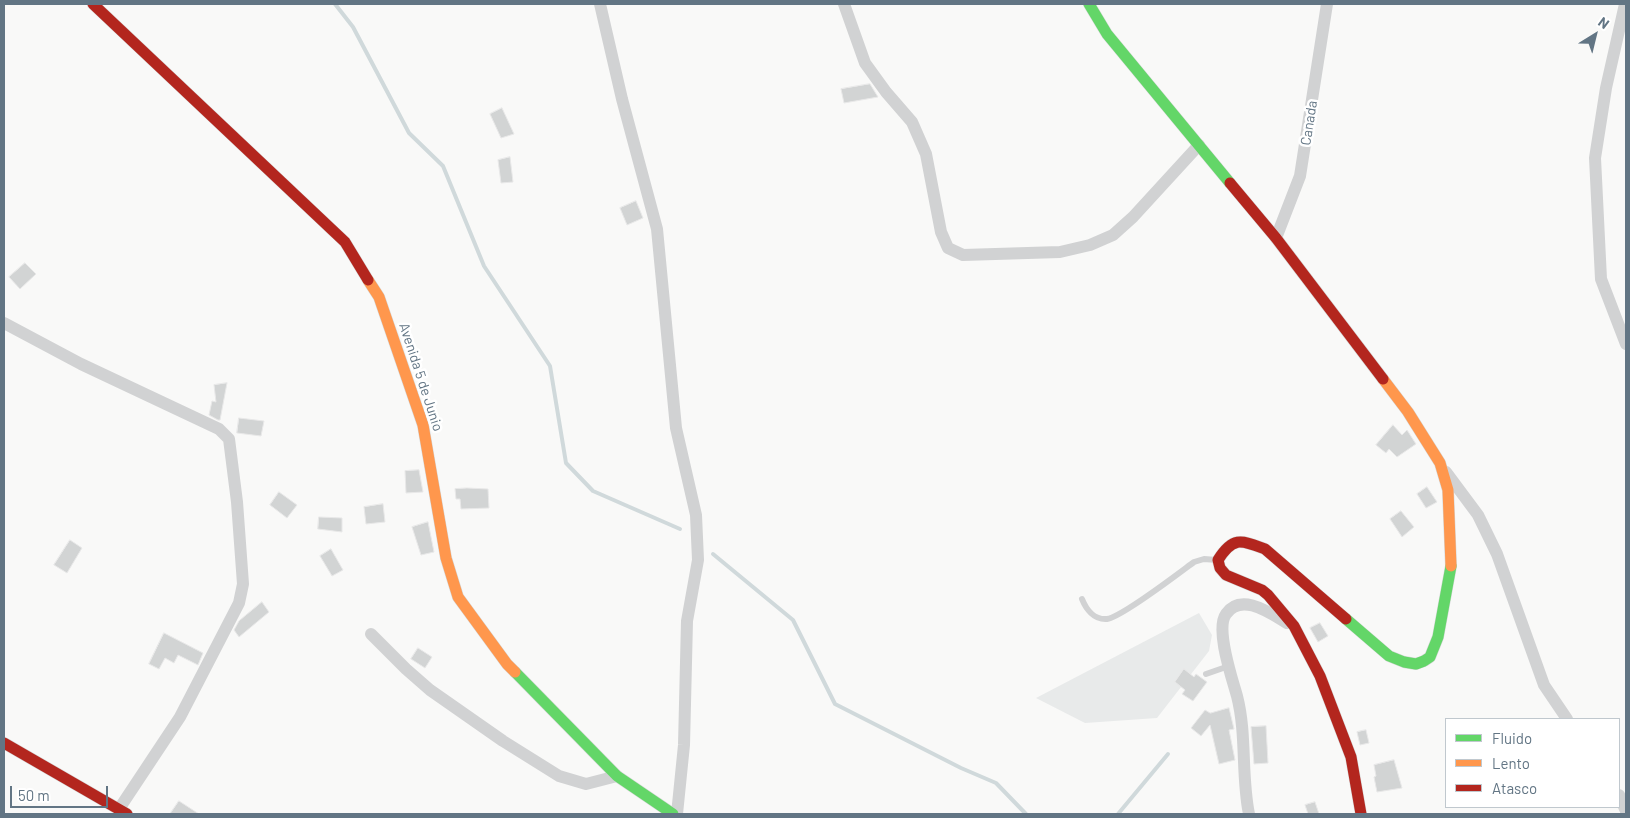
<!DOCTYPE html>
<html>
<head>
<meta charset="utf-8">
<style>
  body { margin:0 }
  #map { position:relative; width:1630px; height:818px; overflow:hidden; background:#f9f9f8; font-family:Barlow,sans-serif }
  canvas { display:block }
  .frame { position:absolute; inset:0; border:5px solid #627584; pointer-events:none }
  .legend { position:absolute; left:1445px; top:718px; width:175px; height:90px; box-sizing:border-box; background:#fff; border:1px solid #c0c8ce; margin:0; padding:6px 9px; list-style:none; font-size:15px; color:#627584 }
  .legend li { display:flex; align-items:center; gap:10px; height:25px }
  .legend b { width:25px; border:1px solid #c0c8ce }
  .north { position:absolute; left:1570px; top:10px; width:50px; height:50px; -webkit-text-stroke:4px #fff; paint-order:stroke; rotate:36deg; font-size:14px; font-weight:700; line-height:20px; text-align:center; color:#627584 }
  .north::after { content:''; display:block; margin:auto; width:18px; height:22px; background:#627584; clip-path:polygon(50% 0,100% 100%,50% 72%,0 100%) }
  .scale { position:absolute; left:10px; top:786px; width:98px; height:22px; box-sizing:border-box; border:2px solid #627584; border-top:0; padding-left:6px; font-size:15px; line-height:18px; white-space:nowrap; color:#627584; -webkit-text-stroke:4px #fff; paint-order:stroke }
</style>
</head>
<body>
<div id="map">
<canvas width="1630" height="818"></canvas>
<div class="frame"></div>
<ul class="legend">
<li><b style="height:6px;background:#63d668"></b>Fluido</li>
<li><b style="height:6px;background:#ff974d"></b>Lento</li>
<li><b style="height:6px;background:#b3261e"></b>Atasco</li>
</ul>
<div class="north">N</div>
<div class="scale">50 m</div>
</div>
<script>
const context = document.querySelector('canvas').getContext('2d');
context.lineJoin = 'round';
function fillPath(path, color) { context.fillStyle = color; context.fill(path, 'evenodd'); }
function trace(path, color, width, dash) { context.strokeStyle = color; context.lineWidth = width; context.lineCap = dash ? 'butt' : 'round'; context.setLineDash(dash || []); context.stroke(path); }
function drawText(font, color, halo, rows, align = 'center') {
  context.font = font + ' Barlow,sans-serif'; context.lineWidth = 5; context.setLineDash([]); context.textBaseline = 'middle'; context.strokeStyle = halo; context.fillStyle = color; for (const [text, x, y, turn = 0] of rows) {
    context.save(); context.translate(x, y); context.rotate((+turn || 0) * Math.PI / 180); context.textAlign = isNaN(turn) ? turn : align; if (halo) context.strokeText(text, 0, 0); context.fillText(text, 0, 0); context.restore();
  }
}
const built = new Path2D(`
  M1199,613l13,22 -3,16 -52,67 -72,5 -49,-25z`);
const stream = new Path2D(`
  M335,4l18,23 56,106 34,33 41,100 66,100 16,97 27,28 87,38
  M713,554l80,66 42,84 126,64 35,15 30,31
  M1118,814l50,-60`);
const building = new Path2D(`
  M870,84l8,13 -34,6 -3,-14z
  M502,108l12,26 -13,4 -11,-24z
  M510,157l3,25 -12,1 -3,-23z
  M636,201l7,17 -16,7 -7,-17z
  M25,263l11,11 -16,15 -11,-12z
  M227,383l-7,37h-2l-9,-5 3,-14 4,1 -2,-17z
  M239,418l25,3 -3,15 -24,-3z
  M1393,425l9,10 5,-5 9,14 -19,13 -8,-8 -3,4 -10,-8z
  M419,470l4,22 -17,1 -1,-22z
  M1427,487l10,15 -11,6 -9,-14z
  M467,488l21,1 1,19 -28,1 -1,-10h-4l-1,-10z
  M279,492l18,13 -10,13 -17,-13z
  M383,504l2,18 -19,2 -2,-17z
  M1401,511l13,16 -12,10 -12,-18z
  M319,517l23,1v14l-24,-3z
  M428,522l6,30 -13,3 -9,-28z
  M70,540l12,8 -15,25 -13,-8z
  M331,549l12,21 -11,6 -12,-20z
  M262,602l7,10 -30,25 -5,-7 5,-9z
  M1320,623l8,13 -10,6 -8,-14z
  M164,633l39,20 -5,12 -20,-10 -4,8 -9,-5 -6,11 -10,-5z
  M418,648l14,9 -7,11 -14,-9z
  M1184,669l10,8 2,-3 11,8 -14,19 -11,-7 3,-4 -10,-8z
  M1229,708l5,21 -5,1 6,30 -16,4 -9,-39 -9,11 -10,-8 14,-18 5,3z
  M1266,726l2,37 -14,1 -3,-37z
  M1366,730l3,13 -9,2 -3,-13z
  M1394,760l8,28 -25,4 -3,-15 2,-1 -2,-11z
  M179,801l20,13h-29z
  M1315,802l4,12h-11l-3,-9z`);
const lane = new Path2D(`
  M1082,599c4,10 12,21 25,20 15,-2 72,-46 87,-57l10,-3 13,1
  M1206,674l23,-8`);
const street = new Path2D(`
  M600,4l22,95 35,130 19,199 20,87 2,45 -11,61 -3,124 -7,69
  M844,4l21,59 21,29 26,30 14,32 15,78 7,16 15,7 97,-3 30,-7 23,-10 20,-18 66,-72
  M1625,4l-19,84 -11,70 6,121 25,65
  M1276,238l24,-62 27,-172
  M4,323l77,41 138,65 10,10 8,63 6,82 -4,19 -59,114 -61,92
  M1446,472l32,43 19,39 47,131 23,34
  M371,634l35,35 24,21 73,51 56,35 27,8 31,-8
  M1619,795l7,16
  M1249,814c-8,-39 -2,-79 -12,-118 -5,-18 -22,-67 -11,-82 15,-22 44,-1 61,9`);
const fast = new Path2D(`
  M1089,4l18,30 123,149
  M1346,619l43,37 15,6 12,2 8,-3 6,-4 8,-20 13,-71
  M515,672l102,104 56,38`);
const slow = new Path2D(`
  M368,280l11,17 44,128 23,133 12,39 49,67 8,8
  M1383,379l25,33 32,51 8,27 3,76`);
const jam = new Path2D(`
  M93,4l252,238 23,38
  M1230,183l46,55 107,141
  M1346,619l-81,-70c-24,-9 -32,-13 -47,11l2,8 6,7 36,15 6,5 26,31 26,50 31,81 10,57
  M4,743l123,71`);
const streetNames = [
  ["Canada",1309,123,-81],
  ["Avenida 5 de Junio",421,377,72]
];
fillPath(built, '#e8eaea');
trace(stream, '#d0d9db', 4);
fillPath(building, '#d2d4d4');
trace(building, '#e8e8e8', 1);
trace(fast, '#d5d7d7', 12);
trace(slow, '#d5d7d7', 12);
trace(jam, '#d5d7d7', 12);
trace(lane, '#d1d2d3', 6);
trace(street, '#d1d2d3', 12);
trace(fast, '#63d668', 11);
trace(slow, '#ff974d', 11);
trace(jam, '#b3261e', 11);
drawText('14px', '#627584', '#fff', streetNames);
</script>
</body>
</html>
